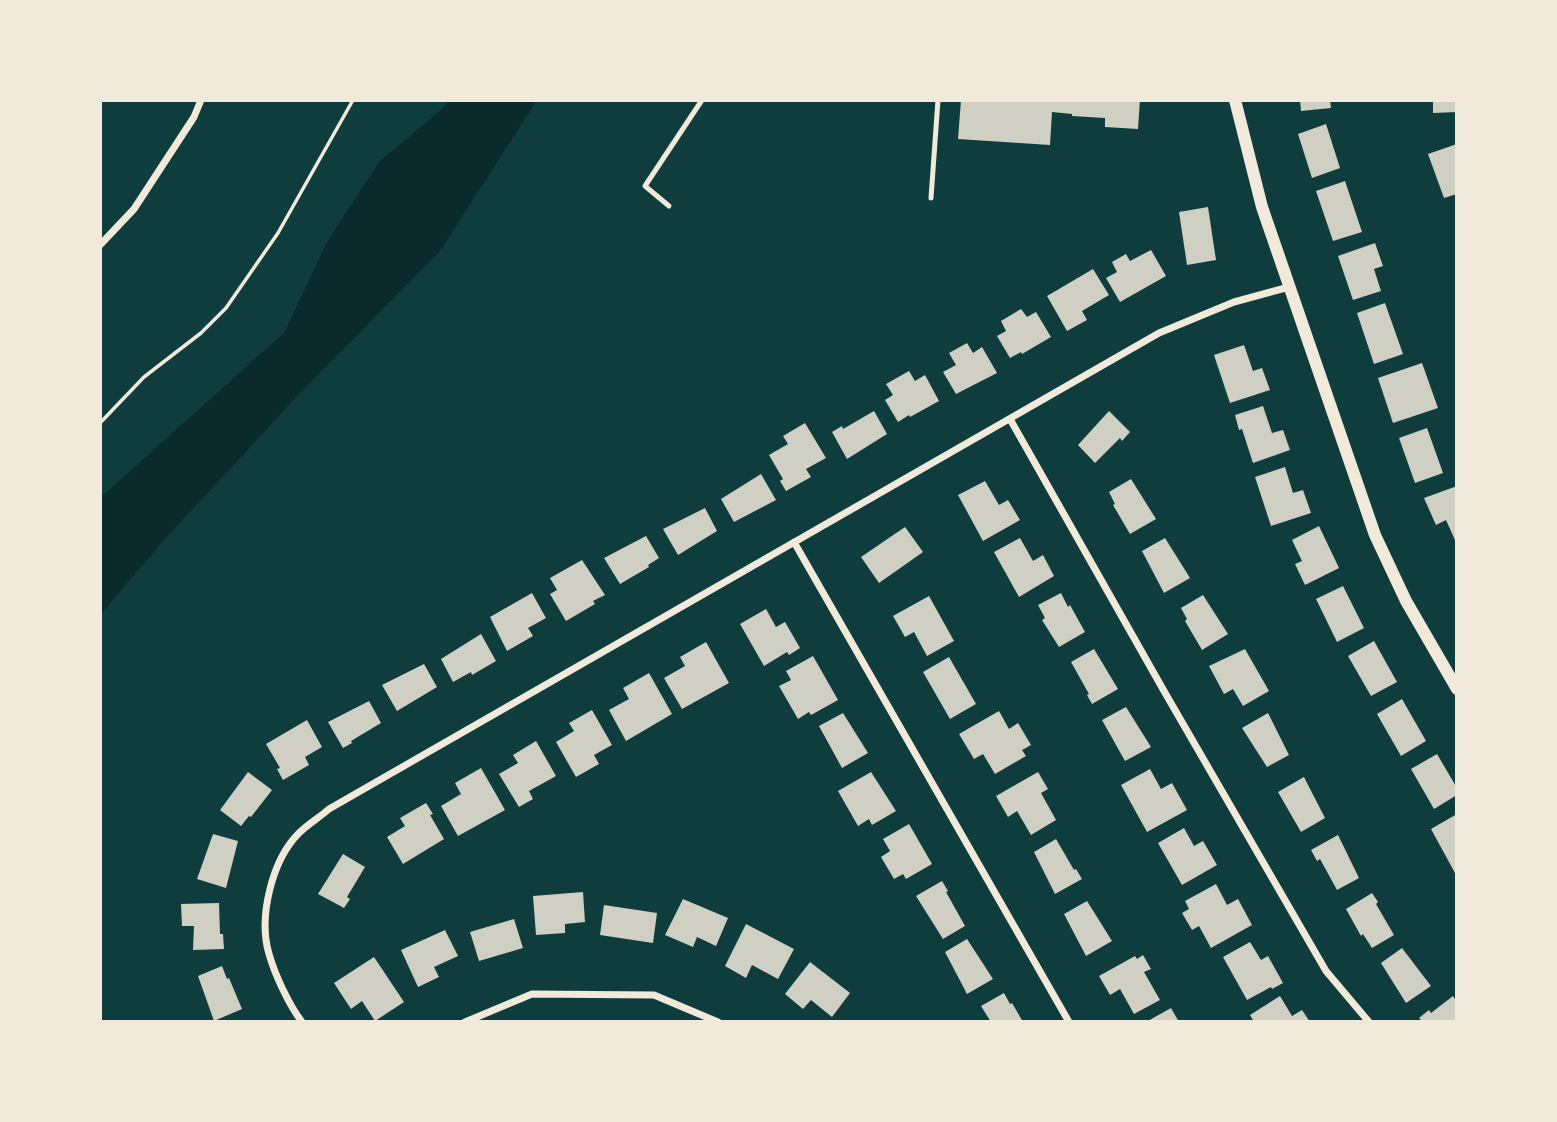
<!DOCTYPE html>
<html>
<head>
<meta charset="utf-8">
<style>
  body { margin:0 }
  #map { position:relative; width:1557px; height:1122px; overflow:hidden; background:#0f3d3e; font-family:Poppins,sans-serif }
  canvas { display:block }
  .frame { position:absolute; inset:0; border:102px solid #f1e9da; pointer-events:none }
</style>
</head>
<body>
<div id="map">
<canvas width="1557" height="1122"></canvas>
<div class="frame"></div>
</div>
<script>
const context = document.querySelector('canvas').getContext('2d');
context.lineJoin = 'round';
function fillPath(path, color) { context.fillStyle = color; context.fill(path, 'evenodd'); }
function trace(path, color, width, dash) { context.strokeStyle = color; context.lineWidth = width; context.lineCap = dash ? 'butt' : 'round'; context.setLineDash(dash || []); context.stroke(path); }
const water = new Path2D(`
  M450,100h87l-97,151 -138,140 -138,149 -64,75v-117l184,-165 43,-91 52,-80 62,-52z`);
const building = new Path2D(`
  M961,100h179l-2,29 -33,-2v-9l-33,-2v-2l-20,-2 -2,33 -92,-6z
  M1300,100h30l1,8 -30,3z
  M1433,100h24v12l-24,1z
  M1326,124l14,44 -28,10 -14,-44z
  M1457,144v50l-13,4 -16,-44z
  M1345,181l17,51 -29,9 -17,-50z
  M1208,207l8,53 -29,5 -8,-53z
  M1375,243l8,23 -9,3 7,22 -28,9 -15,-44z
  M1151,250l15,26 -46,26 -14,-24 11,-6 -5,-10 14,-8 4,7z
  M1093,269l16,26 -27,16 5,9 -20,11 -20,-35z
  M1385,303l18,51 -29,10 -17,-51z
  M1021,309l6,8 9,-5 15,25 -29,17 -1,-2 -11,6 -13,-22 9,-5 -5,-10z
  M967,343l6,10 9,-6 15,26 -41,21 -13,-22 13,-7 -7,-12z
  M1244,345l9,26 9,-3 8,22 -40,13 -16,-48z
  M1422,363l16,45 -45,15 -15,-45z
  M909,371l6,10 10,-6 14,26 -29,16 -1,-2 -11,7 -13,-22 8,-5 -7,-11z
  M1263,406l9,27 11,-3 7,20 -37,13 -11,-34 -3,1 -4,-15z
  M874,411l13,23 -40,25 -15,-27 10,-6 1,3z
  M1109,411l21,21 -8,9 -2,-3 -25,25 -17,-18z
  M805,423l21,35 -20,11 5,8 -25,14 -6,-10 3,-2 -14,-24 19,-11 -5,-8z
  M1427,428l16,45 -28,10 -16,-45z
  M1285,467l8,26 10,-3 8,23 -40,13 -16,-49z
  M761,474l15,26 -42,22 -13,-23z
  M1131,479l25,40 -26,15 -17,-29 2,-1 -6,-12z
  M985,481l14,24 9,-5 12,20 -37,21 -25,-46z
  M1457,486v52l-2,2 -9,-20 -10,5 -12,-27z
  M705,508l12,23 -39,24 -15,-26z
  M1319,526l20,42 -34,17 -10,-21 7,-3 -10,-21z
  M905,527l18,25 -44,31 -18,-26z
  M646,536l13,22 -11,7 1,2 -29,17 -16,-26z
  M1020,538l13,23 10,-6 11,21 -35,21 -25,-45z
  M1165,538l25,40 -26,15 -22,-42z
  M582,560l23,35 -12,6 2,3 -29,17 -16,-27 7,-4 -7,-12z
  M1343,586l21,42 -27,14 -21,-43z
  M532,593l14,25 -18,10 5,8 -26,15 -17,-34z
  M1061,593l7,14 2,-2 15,27 -26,15 -17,-27 3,-2 -7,-13z
  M1203,595l25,39 -26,16 -17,-29 2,-2 -6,-11z
  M929,596l25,45 -27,15 -13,-24 -9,5 -12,-21z
  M766,609l10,18 9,-5 15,26 -11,7 -2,-3 -23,14 -24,-42z
  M481,634l15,27 -24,14 -1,-3 -18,10 -12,-23z
  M1374,641l23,41 -26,14 -23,-40z
  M706,642l23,41 -47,26 -18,-31 21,-12 -5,-9z
  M1094,649l24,40 -26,15 -5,-9 2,-1 -18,-32z
  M1245,649l24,42 -26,15 -10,-17 -9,5 -15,-28z
  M813,656l25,44 -27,15 -2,-3 -11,7 -19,-33 12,-6 -5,-9z
  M949,657l27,47 -26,15 -27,-47z
  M424,664l13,23 -40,24 -15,-26z
  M649,673l23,41 -46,27 -17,-31 20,-11 -6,-11z
  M1402,699l24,42 -25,15 -24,-42z
  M369,701l12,22 -30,18 1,2 -9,5 -15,-26z
  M1126,707l25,40 -26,14 -23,-41z
  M592,710l20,35 -18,10 5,9 -23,13 -20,-35 18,-11 -5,-8z
  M999,711l10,18 9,-6 13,22 -9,5 4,6 -31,18 -12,-20 -9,5 -15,-25z
  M843,713l25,40 -26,15 -23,-42z
  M1268,713l21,42 -22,12 -25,-39z
  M307,720l15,27 -17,10 4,8 -26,15 -6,-11 3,-1 -14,-24z
  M536,741l20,35 -27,15 4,8 -14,8 -20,-33 19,-11 -5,-8z
  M1437,754l20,34v7l-23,14 -23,-40z
  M481,768l24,42 -47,26 -17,-30 20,-12 -6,-11z
  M1150,769l11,20 11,-6 15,27 -40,22 -26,-47z
  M248,772l24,18 -21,27 -2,-1 -8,10 -21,-16z
  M871,772l25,39 -24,14 -3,-6 -11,7 -20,-35z
  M1038,772l10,17 -7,4 15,27 -25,15 -14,-24 -9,6 -12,-21z
  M1304,777l21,41 -24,14 -23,-40z
  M426,803l7,11 -3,1 14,24 -41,25 -16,-27 18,-11 -5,-8z
  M1457,814v57l-2,2 -24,-44z
  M909,824l23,40 -26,15 -3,-5 -9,5 -13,-22 9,-6 -7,-12z
  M1184,828l10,18 9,-5 14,24 -35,20 -24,-42z
  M213,834l25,7 -12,47 -29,-9z
  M1338,835l21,43 -22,12 -17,-31 -3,2 -6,-11z
  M1056,839l18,31 2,-1 6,10 -27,15 -21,-42z
  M343,854l22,13 -18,30 3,2 -6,9 -26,-14z
  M942,881l6,10 -2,1 19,34 -22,13 -27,-43z
  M1216,884l11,21 11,-6 14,26 -41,23 -12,-22 -7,4 -10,-17 7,-4 -4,-8z
  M583,892l2,30 -20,2v9l-29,2 -3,-39z
  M1372,893l6,9 -2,2 18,31 -22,13 -9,-14 -2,2 -15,-27z
  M683,899l45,19 -12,28 -19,-9 -4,10 -28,-12z
  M1087,901l25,40 -26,15 -22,-42z
  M219,903l1,31h3l1,15 -31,1 1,-24h-12l-1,-22z
  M604,905l53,8 -4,30 -53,-8z
  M514,919l9,29 -44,13 -9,-29z
  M746,924l48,25 -16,30 -26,-14 -6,13 -21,-12z
  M445,930l13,26 -24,11 5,10 -21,10 -17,-37z
  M967,939l26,40 -26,15 -22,-42z
  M1250,942l11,18 7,-4 15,27 -11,6 -1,-2 -24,13 -24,-43z
  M1402,948l29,38 -25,17 -25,-40z
  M1143,955l8,14 -7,3 16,28 -26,14 -14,-25 -10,6 -11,-19 36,-20 2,3z
  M374,957l30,45 -29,19 -13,-20 -11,8 -17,-26z
  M810,962l40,31 -18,24 -21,-17 -8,9 -18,-15z
  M222,966l5,13 2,-1 13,31 -28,12 -16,-45z
  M1004,993l6,11 2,-1 11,19h-32l-10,-16z
  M1280,996l12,20 10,-6 8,12h-56l-4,-7z
  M1453,996l4,6v20h-34l-4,-4 10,-8 2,3z
  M1171,1008l8,14h-33z`);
const path = new Path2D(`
  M100,423l44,-46 57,-44 25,-25 52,-75 75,-133`);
const service = new Path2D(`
  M931,198l7,-98
  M669,206l-24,-20 57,-86`);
const minor = new Path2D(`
  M100,245l34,-36 60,-92 7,-17
  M1010,419l154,272 162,280 43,51
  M794,542l275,480
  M302,1022c-13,-17 -27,-47 -33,-68 -11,-37 3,-94 30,-121 9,-9 21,-16 30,-24l830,-476 75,-31 55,-15
  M465,1022l67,-28 122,1 64,27`);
const tertiary = new Path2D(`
  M1235,100l27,107 113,328 31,66 51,88`);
fillPath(water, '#0a2a2b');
fillPath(building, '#cfcfc3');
trace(path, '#f1e9da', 3.5);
trace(service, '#f1e9da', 5);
trace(minor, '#f1e9da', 7);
trace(tertiary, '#f1e9da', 12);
</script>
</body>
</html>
